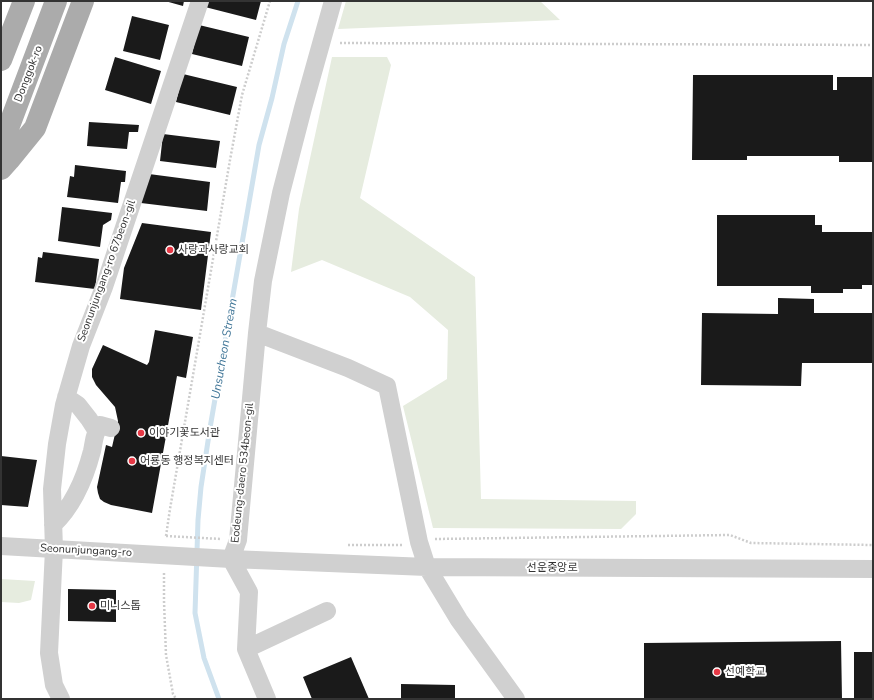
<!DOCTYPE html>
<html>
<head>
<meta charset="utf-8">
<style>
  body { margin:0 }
  #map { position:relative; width:874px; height:700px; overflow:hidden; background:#fff; font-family:"Nunito Sans",sans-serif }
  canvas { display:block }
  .frame { position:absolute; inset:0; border:2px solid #333; pointer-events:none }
</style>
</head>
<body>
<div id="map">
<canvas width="874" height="700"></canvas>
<div class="frame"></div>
</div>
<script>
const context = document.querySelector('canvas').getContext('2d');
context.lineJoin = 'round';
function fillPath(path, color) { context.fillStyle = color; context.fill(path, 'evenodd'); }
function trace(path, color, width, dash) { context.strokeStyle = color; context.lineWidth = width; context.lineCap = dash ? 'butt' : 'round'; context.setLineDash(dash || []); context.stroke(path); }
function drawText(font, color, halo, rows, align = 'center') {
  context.font = font + ' "Nunito Sans","Noto Sans KR",sans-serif'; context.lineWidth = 4; context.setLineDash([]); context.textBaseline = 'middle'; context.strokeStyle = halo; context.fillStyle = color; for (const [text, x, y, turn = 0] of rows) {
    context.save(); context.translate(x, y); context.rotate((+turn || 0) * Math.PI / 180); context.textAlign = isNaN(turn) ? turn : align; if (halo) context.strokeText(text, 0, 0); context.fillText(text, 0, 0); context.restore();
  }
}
const green = new Path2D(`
  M346,1h194l20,19 -222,9z
  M332,57h55l4,8 -31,133 115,79 6,222 155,2v13l-15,15 -188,-1 -30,-122 44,-27 1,-49 -38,-33 -88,-37 -31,12 8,-63z
  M1,579l34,2 -4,19 -12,3 -18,-1z`);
const stream = new Path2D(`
  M219,699l-15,-41 -9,-45 3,-93 3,-33 9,-59 49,-283 13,-47 12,-54 14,-43`);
const building = new Path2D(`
  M165,1h19l-1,5z
  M206,1h55l-5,19 -51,-13z
  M132,16l37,9 -9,35 -37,-9z
  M199,25l50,12 -7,29 -50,-12z
  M115,57l46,14 -10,33 -46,-14z
  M183,74l54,13 -7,28 -54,-13z
  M693,75h140v15h4v-13h36v85h-34v-6h-92v4h-55z
  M89,122l50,3 -1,7h-9l-2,17 -40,-3z
  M163,134l57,7 -4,27 -56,-7z
  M75,165l51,6 -1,11h-4l-3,21 -51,-6 3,-21 4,1z
  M149,174l61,8 -3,29 -66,-8z
  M62,207l50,6 -1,7 -8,5 -3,22 -42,-6z
  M717,215h98v10h7v7h51v53h-11v4h-19v4h-32v-7h-94z
  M142,223l69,9 -10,78 -81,-11 4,-31z
  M43,252l56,7 -4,30 -60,-7 3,-25 4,1z
  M778,298l36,1v14h59v50h-71l-1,23 -100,-1 1,-72 76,1z
  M155,330l38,7 -7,41 -9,-2 -25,137 -41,-8 -7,-3 -4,-3 -2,-6 -1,-6 9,-42 6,2 6,-26 -3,-14 -19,-22 -4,-8v-8l11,-24 44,20 2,-3z
  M1,456l36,4 -9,47 -27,-2z
  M68,589l48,1v32l-48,-1z
  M841,641l1,58h-198v-56z
  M854,652h19v47h-19z
  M351,657l18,42h-57l-9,-22z
  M401,684l54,1v14h-54z`);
const path = new Path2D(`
  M340,43l533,2
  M166,536l55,3
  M166,536l4,-27 60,-349 12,-65 28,-94
  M435,539l295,-4 21,8 122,2
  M348,545h55
  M164,573v28l2,54 7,39 3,5`);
const minor = new Path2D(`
  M257,333l91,35 39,18 32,156 8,25 32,53 57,79
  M66,397l12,8 11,14 7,11
  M53,525c20,-19 32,-47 39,-74 2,-9 2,-18 8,-26l11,3
  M1,546l230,13 196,8 446,2
  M231,559l7,-19 19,-207 6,-52 18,-88 22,-85 30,-107
  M231,559l18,33 -3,57 21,50
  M246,649l81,-38
  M61,699l-7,-14 -5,-32 5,-104 -2,-60 5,-45 7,-39 17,-59 23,-59 96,-286`);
const major = new Path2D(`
  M1,60l23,-59
  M1,147l55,-146
  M1,169l8,-9 26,-32 48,-127`);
const markers = [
  [170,250,4,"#e63946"],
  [141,433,4,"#e63946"],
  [132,461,4,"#e63946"],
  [92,606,4,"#e63946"],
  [717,672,4,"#e63946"]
];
const streetNames = [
  ["Donggok-ro",29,74,-69],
  ["Seonunjungang-ro 67beon-gil",107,271,-70],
  ["Eodeung-daero 534beon-gil",243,473,-84],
  ["Seonunjungang-ro",86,551,3],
  ["선운중앙로",552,568]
];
const poiNames = [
  ["사랑과사랑교회",178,250],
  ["이야기꽃도서관",149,433],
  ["어룡동 행정복지센터",140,461],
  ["미니스톱",100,606],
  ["선예학교",725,672]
];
const waterNames = [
  ["Unsucheon Stream",225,349,-80]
];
fillPath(green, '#e6ecdf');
trace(stream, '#cfe2ee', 5);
fillPath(building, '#1a1a1a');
trace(path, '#cdcdcd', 2.5, [2, 2]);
trace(minor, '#d0d0d0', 18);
trace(major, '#ababab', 22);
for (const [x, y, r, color] of markers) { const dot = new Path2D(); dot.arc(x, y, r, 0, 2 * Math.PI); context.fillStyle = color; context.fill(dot); trace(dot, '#fff', 1.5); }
drawText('11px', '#333', '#fff', streetNames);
drawText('11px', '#333', '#fff', poiNames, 'left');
drawText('italic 12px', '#3f7597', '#fff', waterNames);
</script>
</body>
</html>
